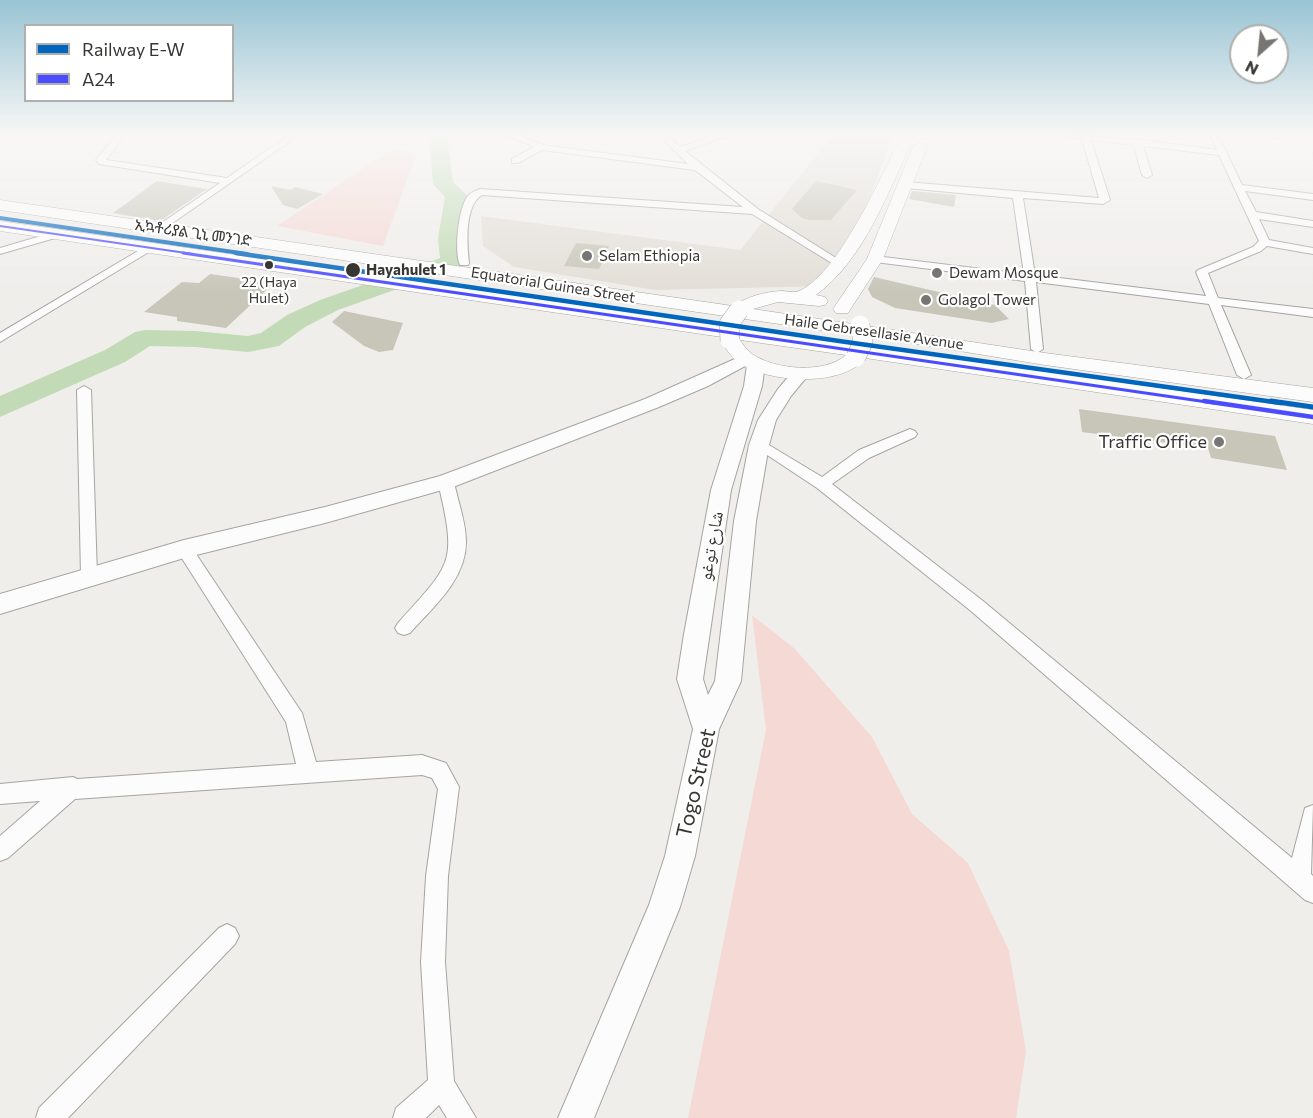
<!DOCTYPE html>
<html>
<head>
<meta charset="utf-8">
<style>
  body { margin:0 }
  #map { position:relative; width:1313px; height:1118px; overflow:hidden; background:#f0eeeb; font-family:Commissioner,sans-serif }
  canvas { display:block }
  .legend { position:absolute; left:24px; top:24px; width:210px; height:78px; box-sizing:border-box; background:#fff; border:2px solid #afafad; margin:0; padding:8px 10px; list-style:none; font-size:18px; color:#373633 }
  .legend li { display:flex; align-items:center; gap:12px; height:30px }
  .legend b { width:30px; border:2px solid #afafad }
  .north { position:absolute; left:1229px; top:24px; width:60px; height:60px; box-sizing:border-box; background:#fff; border:2px solid #afafad; border-radius:50%; rotate:207deg; font-size:16px; font-weight:700; line-height:24px; text-align:center; color:#373633 }
  .north::after { content:''; display:block; margin:auto; width:21px; height:27px; background:#787673; clip-path:polygon(50% 0,100% 100%,50% 72%,0 100%) }
</style>
</head>
<body>
<div id="map">
<canvas width="1313" height="1118"></canvas>
<ul class="legend">
<li><b style="height:8px;background:#0065bd"></b>Railway E-W</li>
<li><b style="height:8px;background:#4c4cff"></b>A24</li>
</ul>
<div class="north">N</div>
</div>
<script>
const context = document.querySelector('canvas').getContext('2d');
context.lineJoin = 'round';
function fillPath(path, color) { context.fillStyle = color; context.fill(path, 'evenodd'); }
function trace(path, color, width, dash) { context.strokeStyle = color; context.lineWidth = width; context.lineCap = dash ? 'butt' : 'round'; context.setLineDash(dash || []); context.stroke(path); }
function drawText(font, color, halo, rows, align = 'center') {
  context.font = font + ' Commissioner,"Noto Naskh Arabic","Noto Sans Ethiopic",sans-serif'; context.lineWidth = 4.5; context.setLineDash([]); context.textBaseline = 'middle'; context.strokeStyle = halo; context.fillStyle = color; for (const [text, x, y, turn = 0] of rows) {
    context.save(); context.translate(x, y); context.rotate((+turn || 0) * Math.PI / 180); context.textAlign = isNaN(turn) ? turn : align; if (halo) context.strokeText(text, 0, 0); context.fillText(text, 0, 0); context.restore();
  }
}
const built = new Path2D(`
  M833,135h60l-34,93 -32,58 -172,4 -141,-23 -31,-21 -2,-30 259,34z`);
const green = new Path2D(`
  M392,149l25,4 -34,93 -106,-20z
  M752,615l43,34 77,88 40,77 56,49 41,88 17,100 -10,67h-328l78,-388z`);
const river = new Path2D(`
  M429,135h18l6,47 14,13 -6,43 3,20 -5,9 -121,43 -33,17 -26,19 -31,6 -53,-5 -45,-1 -25,16 -125,55v-21l105,-46 30,-18 10,-2 50,1 53,5 13,-3 26,-18 33,-15 120,-42 -2,-20 7,-41 -12,-13z`);
const building = new Path2D(`
  M157,181l50,8 -47,32 -47,-8z
  M816,181l41,9 -26,30h-22l-7,-2 -10,-9z
  M271,186l19,4 5,-3 28,7 -26,15 -14,-4z
  M912,191l44,4 -2,12 -45,-8z
  M576,243l33,3 -10,23 -35,-3z
  M210,274l64,9 -48,45 -49,-7v-4l-33,-5 38,-30 17,1z
  M874,277l121,28 14,14 -17,4 -97,-15 -23,-11 -4,-8z
  M344,311l59,12 -10,27 -14,2 -15,-6 -32,-24z
  M1079,409l196,27 12,34 -76,-12 -3,-10 -126,-16z`);
const street = new Path2D(`
  M116,135h9l-19,25 121,18 62,-43h10l-138,96 -4,-1v-4l63,-43 -121,-19 -3,-4z
  M507,135h12l24,10 145,19 -29,-29h9l12,12 36,-12h14l-45,16 73,58 86,54 -1,2h-8l-83,-51 -270,-19c-18,11 -15,49 -13,68l-1,2h-8c-6,-13 -2,-57 8,-69 3,-4 8,-5 12,-7l263,18 -48,-37 -153,-20 -24,13h-6v-4l22,-12z
  M1063,135l74,4 80,11 -7,-15h8l24,50 71,9v6l-68,-9 11,21 57,9v6l-54,-8 10,21 44,8v6l-46,-8 -6,5 -53,22 10,25 95,11v8l-92,-12 30,70 -7,4 -7,-4 -28,-71 -173,-22 7,67 -6,4 -6,-4 -6,-68 -150,-19 -5,-3 5,-3 149,18 -11,-76 -107,-10 -5,-3 5,-3 193,16 -17,-59zM1091,140l43,5 8,30 5,3 5,-3 -9,-29 76,9 40,86 -6,6 -55,23 -2,2 10,24 -171,-21 -12,-77 80,6 7,-4z
  M1272,135h10v1l-4,3z
  M58,231l4,1v4l-62,18v-6z
  M148,245l4,1v4l-152,92v-9z
  M84,386l7,4 6,186 -2,5 -6,2 -6,-2 -2,-5 -4,-186z
  M910,429l5,2 2,3 -2,3 -46,21 -37,26 151,117 309,257 13,-50 8,-3 -2,69 2,2v27l-8,-3 -334,-289 -154,-123 -65,-43 2,-3h10l58,35 37,-27z
  M446,477l5,1 3,4c4,20 12,40 12,60 0,38 -33,65 -56,91l-6,2 -6,-2 -3,-5 3,-5c55,-61 59,-59 40,-141l3,-4z
  M184,543l6,2 112,168 14,49 106,-7 24,8 13,24 -11,89 -3,86 9,119 22,37h-29l-8,-13 -13,13h-33l3,-10 32,-28 -7,-118 5,-86 12,-87 -6,-11 -10,-3 -347,24 -67,59 -8,3v-25l40,-35 -40,3v-20l73,-7 4,2 219,-15 -10,-42 -110,-173 2,-4z
  M227,924l8,4 4,8 -4,8 -167,174h-32l3,-10 180,-180z`);
const secondary = new Path2D(`
  M746,354l16,6 3,4 -3,22 -31,104 -28,189 5,16 7,-14 19,-160 15,-76 9,-25 20,-31 17,-20h12l3,4 -19,23 -15,24 -7,25 -13,76 -15,160 -22,48 -24,127 -15,51 -86,211h-36l91,-213 16,-49 28,-127 -16,-50 7,-45 27,-144 33,-104 3,-21 -39,21 -49,21 -206,80 -128,36 -141,35 -184,56v-20l184,-54 141,-33 115,-31 205,-77z`);
const primary = new Path2D(`
  M902,135h13c-26,54 -49,123 -99,160l9,2 3,4 -3,4 -6,1 -41,-4 -25,7 292,44 268,35v14l-268,-37 -122,-20 -923,-135v-10l733,106c14,-9 30,-14 48,-15 5,0 13,2 18,0 40,-17 83,-117 103,-156z
  M920,143l7,4 -44,112 -35,54h-12l-3,-4 34,-50 46,-112z
  M0,221l1313,189v14l-448,-66c-22,30 -99,25 -127,4 -7,-5 -13,-15 -18,-22l2,-3 -722,-106zM740,340l106,15c-21,19 -71,15 -94,-1 -5,-4 -9,-9 -12,-14z`);
const primaryBridge = new Path2D(`
  M730,340l-1,-16 10,-14
  M856,357l7,-15 -3,-17`);
const bus1Far2 = new Path2D(`
  M0,226l193,28`);
const bus1Far1 = new Path2D(`
  M183,253l1031,150`);
const bus1 = new Path2D(`
  M1204,401l109,16`);
const rail1Far2 = new Path2D(`
  M0,218l247,36`);
const rail1Far1 = new Path2D(`
  M236,253l610,89 435,61`);
const rail1 = new Path2D(`
  M1271,401l42,6`);
const markers = [
  [587,256,6,"#787673"],
  [269,265,5,"#373633"],
  [353,270,8,"#373633"],
  [937,273,6,"#787673"],
  [926,300,6,"#787673"],
  [1219,442,6,"#787673"]
];
const farBusnames = [
  ["22 (Haya",269,282],
  ["Hulet)",269,298]
];
const farStreetnames = [
  ["ኢኳቶሪያል ጊኒ መንገድ",193,233,8],
  ["Equatorial Guinea Street",553,285,9],
  ["Haile Gebresellasie Avenue",874,332,8]
];
const farPoinames = [
  ["Selam Ethiopia",599,256],
  ["Dewam Mosque",949,273],
  ["Golagol Tower",938,300]
];
const farStopnames = [
  ["Hayahulet 1",366,270]
];
const poiNames = [
  ["Traffic Office",1207,442]
];
const streetNames = [
  ["شارع توغو",711,546,-80]
];
const nearStreetnames = [
  ["Togo Street",696,783,-77]
];
fillPath(built, '#e3ded7');
fillPath(green, '#f4d9d4');
fillPath(river, '#c2dbb6');
fillPath(building, '#c7c6b9');
trace(street, '#a6a4a2', 2);
trace(secondary, '#a6a4a2', 2);
trace(primary, '#a6a4a2', 1);
fillPath(street, '#fdfcfc');
fillPath(secondary, '#fdfcfc');
fillPath(primary, '#fdfcfc');
trace(primaryBridge, '#a6a4a2', 20, []);
trace(primaryBridge, '#fdfcfc', 19);
trace(bus1Far2, '#4c4cff', 2);
trace(bus1Far1, '#4c4cff', 3);
trace(bus1, '#4c4cff', 4.5);
trace(rail1Far2, '#0065bd', 4);
trace(rail1Far1, '#0065bd', 4.5);
trace(rail1, '#0065bd', 5);
const sky = context.createLinearGradient(0, 0, 0, 292);
sky.addColorStop(0, '#99c4d4');
sky.addColorStop(0.46, '#f8f7f6');
sky.addColorStop(1, '#f8f7f600');
context.fillStyle = sky;
context.fillRect(0, 0, 1313, 292);
for (const [x, y, r, color] of markers) { const dot = new Path2D(); dot.arc(x, y, r, 0, 2 * Math.PI); context.fillStyle = color; context.fill(dot); trace(dot, '#fff', 2); }
drawText('14px', '#373633', '#fff', farBusnames);
drawText('15px', '#373633', '#fff', farStreetnames);
drawText('15px', '#373633', '#fff', farPoinames, 'left');
drawText('bold 15px', '#373633', '#fff', farStopnames, 'left');
drawText('18px', '#373633', '#fff', poiNames, 'right');
drawText('18px', '#373633', '#fff', streetNames);
drawText('21px', '#373633', '#fff', nearStreetnames);
</script>
</body>
</html>
